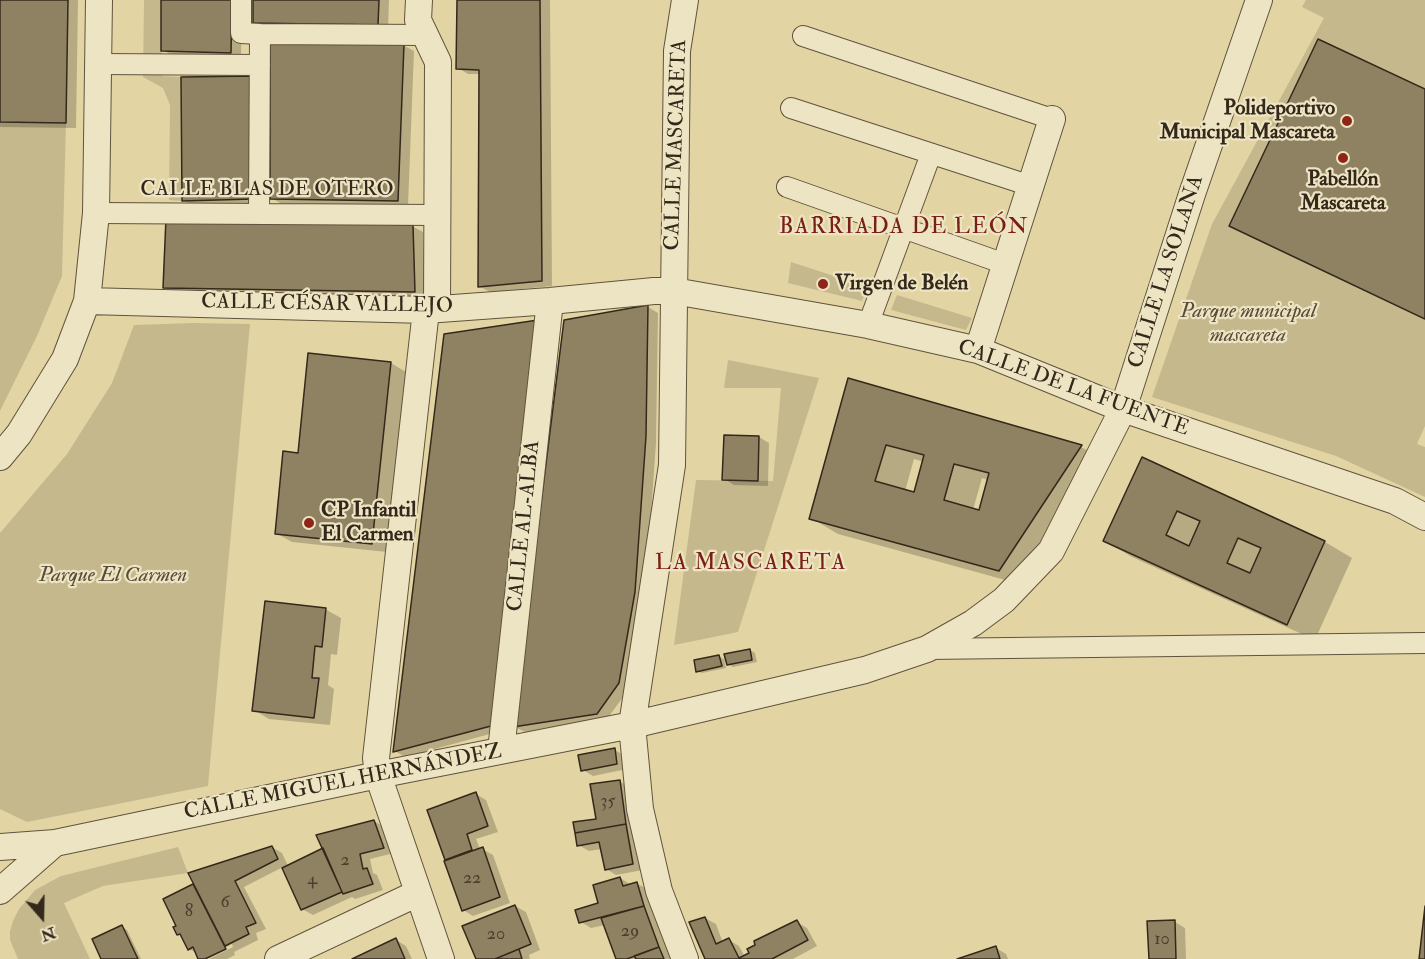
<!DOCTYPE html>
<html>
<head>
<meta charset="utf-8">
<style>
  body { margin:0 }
  #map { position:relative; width:1425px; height:959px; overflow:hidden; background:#e3d5a3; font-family:"IM FELL Double Pica",serif }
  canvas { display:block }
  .north { position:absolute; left:12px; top:887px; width:60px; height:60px; -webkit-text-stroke:4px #ede4c3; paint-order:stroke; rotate:160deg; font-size:16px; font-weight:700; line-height:24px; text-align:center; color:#34281b }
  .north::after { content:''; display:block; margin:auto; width:21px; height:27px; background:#34281b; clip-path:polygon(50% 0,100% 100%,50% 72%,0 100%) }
</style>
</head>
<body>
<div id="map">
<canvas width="1425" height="959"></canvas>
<div class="north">N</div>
</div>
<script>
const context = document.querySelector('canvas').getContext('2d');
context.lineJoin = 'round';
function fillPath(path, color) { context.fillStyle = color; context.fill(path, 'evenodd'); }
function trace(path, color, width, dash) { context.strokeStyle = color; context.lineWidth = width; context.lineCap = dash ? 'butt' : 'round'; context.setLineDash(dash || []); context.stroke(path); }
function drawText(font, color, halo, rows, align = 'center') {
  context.font = font + ' "IM FELL Double Pica",serif'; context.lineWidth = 4.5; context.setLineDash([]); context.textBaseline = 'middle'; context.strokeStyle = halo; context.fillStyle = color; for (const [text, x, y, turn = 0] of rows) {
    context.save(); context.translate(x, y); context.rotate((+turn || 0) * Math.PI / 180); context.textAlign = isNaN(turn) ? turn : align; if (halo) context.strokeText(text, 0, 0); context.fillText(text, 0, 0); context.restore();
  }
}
const green = new Path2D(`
  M144,0h17l1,76 19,1 1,124 -13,-1 1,-95 -7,-17 -20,-11z
  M1306,0h119v426l-8,18 8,3v50l-89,-41 -184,-59 60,-173 112,-206 -22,-11z
  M0,122l66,1 -4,153 -25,60 -37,75z
  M791,262l77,25 -6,14 -74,-18z
  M897,295l75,23 -6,12 -75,-20z
  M193,323l57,1 -42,462 -181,36 -27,-13v-276l67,-79 45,-71 22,-58z
  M728,360l91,18 -81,254 -64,13 22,-165 77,1 8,-93h-57z
  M178,847l10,26 -85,13 -39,17 26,56h-72l-8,-19v-9l3,-10 6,-12 16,-19 26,-14z`);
const shadow = new Path2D(`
  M0,0h78l-2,128 -76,-1z
  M163,0h79l-1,58 -68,-2 -10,-6z
  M255,0h134l-1,30 -123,-2 -10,-6z
  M458,0h92l2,286 -62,6 -11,-6 2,-212h-13l-10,-6z
  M403,45l11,6 -6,155 -126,-2 -11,-6z
  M182,78l82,127 -71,1 -10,-6z
  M1425,91v228l-174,-82 -20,-12z
  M412,226l11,6 2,65 -251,-4 -10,-5z
  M648,307l10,6 -2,130 -11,155 -16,91 -22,30 -82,13 -10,-5 50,-405z
  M445,335l56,396 -96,26 -10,-6z
  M391,363l15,9 -19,180 -95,-10 -16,-9 23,-79z
  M849,380l232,67 27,15 -81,124 -189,-52 -27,-16zM914,459l10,3 -9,32 -10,-3zM982,478l6,2 -8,32 -7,-2z
  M759,437l10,6 -1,43 -34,-1 -10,-6z
  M1142,459l183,83 27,16 -37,82 -183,-83 -27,-16z
  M325,609l16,9 -4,37 -6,-1 -3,31 6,4 -4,36 -61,-6 -15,-9z
  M750,650l5,3 2,9 -24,5 -5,-3z
  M719,657l5,2 2,9 -24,5 -5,-2z
  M615,750l10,6 2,13 -34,7 -10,-6z
  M619,781l11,6 13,83 -27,5 -10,-6 -4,-20 -13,2 -11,-6 19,-25z
  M476,794l10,6 12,32 -22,7 4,10h2l11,6 17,48 -37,13 -10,-6 -34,-99z
  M374,821l10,6 10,26 -24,6 3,14 4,2 6,15 -28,9 -3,-2 -39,18 -11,-6 -19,-42 -39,20 22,42 -10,4 2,7 -24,12 1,3 -8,4h-18l24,-12 -1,-3 -27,15h-5l-2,-5 -9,-5 -5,-12 -6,-3v-7l-13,-28 107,-52 10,6 6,13 37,-17z
  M620,878l10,6h7l11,5 23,70h-53l-13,-34 -14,3 -10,-6 19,-18z
  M515,906l11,6 14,38 -11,5 1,4h-54z
  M705,918l11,6 7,19 6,-3 10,6 6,11 52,-35 10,6 10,18 -24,13h-85z
  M1175,922l10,6 1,31h-36z
  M122,927l5,3 14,29h-38z
  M396,940l10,6 6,13h-57z
  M996,948l10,6 2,5h-46z`);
const building = new Path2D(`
  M0,0h68l-2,123 -66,-1z
  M161,0h71l-1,53 -70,-2z
  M253,0h126l-1,25 -125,-2z
  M457,0h83l2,281 -64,6 1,-217 -23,-1z
  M1318,39l107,50v230l-196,-93z
  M270,44h134l-6,157 -128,-2z
  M255,76l-1,123 -72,2 -1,-124z
  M166,218l247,7 2,67 -252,-4z
  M648,305l-2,131 -11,156 -16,91 -22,31 -84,13 51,-407z
  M538,320l-47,406 -98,26 51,-418z
  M308,353l83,9 -19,182 -97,-10 8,-83 15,2z
  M848,378l234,67 -83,126 -190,-52zM886,445l38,10 -10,37 -39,-11zM954,464l35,9 -10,37 -35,-10z
  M724,435l35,1 -1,45 -36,-1z
  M1142,457l183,84 -38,84 -184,-84zM1177,511l23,10 -11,25 -23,-11zM1238,538l23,10 -11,25 -23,-10z
  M265,601l61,7 -4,39 -7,-1 -3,32h7l-5,40 -62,-7z
  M750,649l2,11 -25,5 -3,-11z
  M719,655l3,11 -26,6 -2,-12z
  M615,748l2,16 -36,7 -3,-16z
  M620,780l6,44 -51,9 -2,-11 23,-3 -6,-35z
  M476,792l12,34 -21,8 5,16 -27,10 -18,-50z
  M374,820l10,28 -24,6 3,15 4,-1 6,16 -30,10 -27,-59z
  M626,824l7,40 -28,6 -6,-28 -22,4 -2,-13z
  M272,846l6,13 -43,22 21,42 -10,4 3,7 -24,12 -37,-73z
  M483,847l17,50 -38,14 -18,-50z
  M323,848l19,44 -41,18 -19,-42z
  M620,877l3,9 14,-4 7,24 -65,17 -4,-13 23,-7 -5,-18z
  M193,884l33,65 -21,10h-7l-5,-12 -5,3 -8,-16 -3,1 -4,-8 3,-1 -13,-27z
  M515,905l16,39 -36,15h-19l-14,-33z
  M644,906l15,41 -32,12h-11l-15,-41z
  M1425,906v53h-6z
  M705,917l11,27 13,-6 10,20 10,-5 -2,-4 8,-4 -1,-4 43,-21 11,20 -36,19h-67l-16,-37z
  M1175,920l1,39h-27l-2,-38z
  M122,925l16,34h-37l-9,-20z
  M396,938l9,21h-53z
  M996,946l4,13h-43z
  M659,947l5,12h-28l-2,-3z
  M519,949l3,10h-27z`);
const pedestrian = new Path2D(`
  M241,0v33l19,1 -1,180
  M260,34l165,1
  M803,36l249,83
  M98,64l162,1
  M791,108l240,78
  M787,187l218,77
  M96,213l341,2
  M868,325l63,-171
  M927,649l498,-6`);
const minor = new Path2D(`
  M419,0l-1,20 20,42 -1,247
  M685,0l-8,51 -5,414 -40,260 8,84 19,82 26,68
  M87,301l339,9 124,-9 104,-10h20l194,34 110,25 145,59 272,92 30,16
  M426,310l-50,448 2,17 63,184
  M978,350l74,-231
  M0,457l19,-23 46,-75 22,-58 9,-88 3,-213
  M501,751l49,-450
  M0,847l55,-4 323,-68 254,-50 233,-55 62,-21 46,-26 31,-23 47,-49 72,-142 69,-215 67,-194
  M0,891l55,-48
  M278,959l140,-66`);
const markers = [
  [1347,121,6,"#8f2418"],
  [1343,158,6,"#8f2418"],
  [823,284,6,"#8f2418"],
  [309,523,6,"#8f2418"]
];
const numberNames = [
  ["35",608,802],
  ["2",345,861],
  ["22",472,879],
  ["4",312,880],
  ["6",225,903],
  ["8",189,912],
  ["29",630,932],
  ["20",496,935],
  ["10",1162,940]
];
const poiNames = [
  ["Polideportivo",1335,109,"right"],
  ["Municipal Mascareta",1335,133,"right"],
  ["Pabellón",1343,180,"center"],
  ["Mascareta",1343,204,"center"],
  ["Virgen de Belén",835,284],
  ["CP Infantil",321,511],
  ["El Carmen",321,535]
];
const streetNames = [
  ["CALLE MASCARETA",677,145,-88],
  ["CALLE BLAS DE OTERO",267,190],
  ["CALLE LA SOLANA",1167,272,-72],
  ["CALLE CÉSAR VALLEJO",327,305,1],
  ["CALLE DE LA FUENTE",1073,389,20],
  ["CALLE AL-ALBA",525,526,-84],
  ["CALLE MIGUEL HERNÁNDEZ",343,783,-11]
];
const parkNames = [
  ["Parque municipal",1248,312],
  ["mascareta",1248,336],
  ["Parque El Carmen",113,576]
];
const neighbourhoodNames = [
  ["BARRIADA DE LEÓN",904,228],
  ["LA MASCARETA",751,564]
];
fillPath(green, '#c5b88c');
fillPath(shadow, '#0003');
fillPath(building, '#8f8262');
trace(building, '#34281b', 1.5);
trace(pedestrian, '#60533d', 22);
trace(minor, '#60533d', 28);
trace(pedestrian, '#ede4c3', 20);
trace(minor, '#ede4c3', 26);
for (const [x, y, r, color] of markers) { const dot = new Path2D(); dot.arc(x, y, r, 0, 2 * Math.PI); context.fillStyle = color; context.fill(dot); trace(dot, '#ede4c3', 2); }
drawText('18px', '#4b3e2d', null, numberNames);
drawText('bold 21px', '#34281b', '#ede4c3', poiNames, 'left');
drawText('21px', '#34281b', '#ede4c3', streetNames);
drawText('italic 21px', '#584c37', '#ede4c3', parkNames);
context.letterSpacing = '1.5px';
drawText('22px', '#7a1f14', '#ede4c3', neighbourhoodNames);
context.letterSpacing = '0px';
</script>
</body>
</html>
